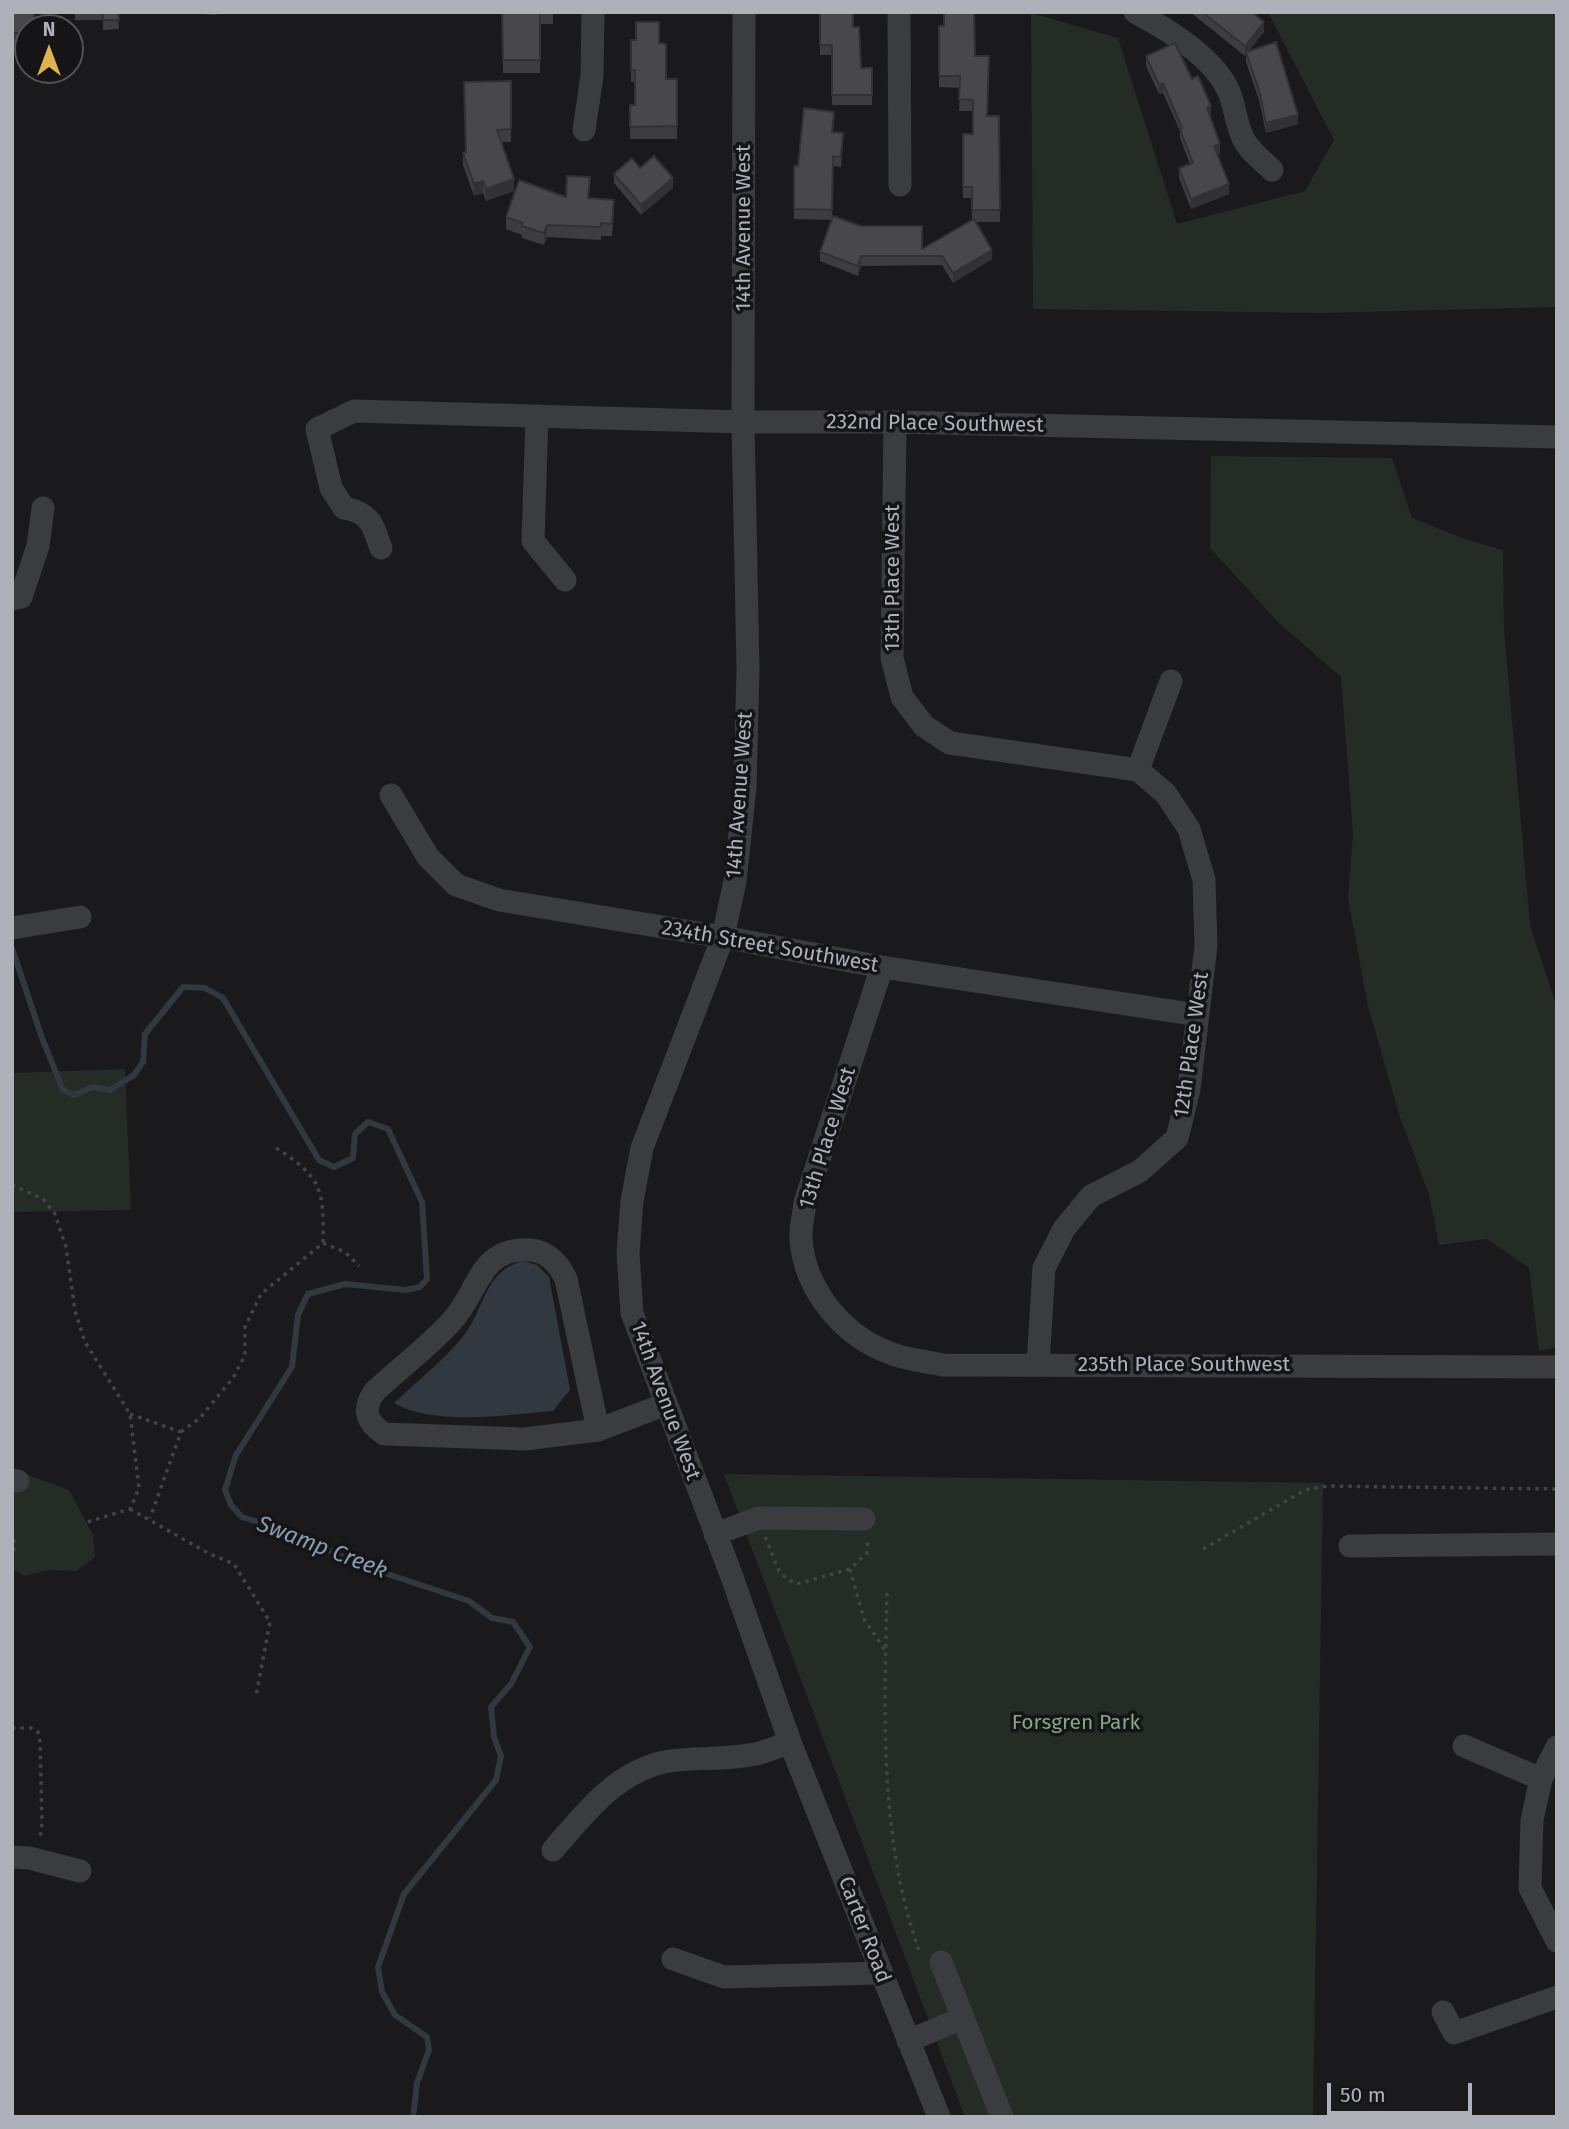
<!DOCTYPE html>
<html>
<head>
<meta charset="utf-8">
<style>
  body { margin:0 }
  #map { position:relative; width:1569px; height:2129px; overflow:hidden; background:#1a1a1c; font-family:"Fira Sans",sans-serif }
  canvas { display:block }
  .frame { position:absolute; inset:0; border:14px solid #aeb1ba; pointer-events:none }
  .north { position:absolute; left:14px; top:14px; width:70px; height:70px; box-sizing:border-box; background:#151517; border:2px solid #525358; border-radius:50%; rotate:0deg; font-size:19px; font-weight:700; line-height:28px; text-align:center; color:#aeb1ba }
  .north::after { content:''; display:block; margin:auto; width:24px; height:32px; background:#e1b24d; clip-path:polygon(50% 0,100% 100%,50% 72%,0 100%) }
  .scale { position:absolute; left:1327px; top:2083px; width:145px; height:32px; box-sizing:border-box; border:4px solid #aeb1ba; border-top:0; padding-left:9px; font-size:21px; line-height:24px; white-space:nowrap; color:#aeb1ba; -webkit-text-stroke:5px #151517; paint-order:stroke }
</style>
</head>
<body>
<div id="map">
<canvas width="1569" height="2129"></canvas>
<div class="frame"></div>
<div class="north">N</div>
<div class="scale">50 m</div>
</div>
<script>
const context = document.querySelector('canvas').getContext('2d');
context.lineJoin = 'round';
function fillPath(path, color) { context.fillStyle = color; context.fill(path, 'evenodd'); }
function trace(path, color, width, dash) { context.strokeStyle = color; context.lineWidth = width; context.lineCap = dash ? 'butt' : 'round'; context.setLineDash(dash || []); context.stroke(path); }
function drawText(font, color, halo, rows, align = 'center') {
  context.font = font + ' "Fira Sans",sans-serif'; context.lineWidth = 7; context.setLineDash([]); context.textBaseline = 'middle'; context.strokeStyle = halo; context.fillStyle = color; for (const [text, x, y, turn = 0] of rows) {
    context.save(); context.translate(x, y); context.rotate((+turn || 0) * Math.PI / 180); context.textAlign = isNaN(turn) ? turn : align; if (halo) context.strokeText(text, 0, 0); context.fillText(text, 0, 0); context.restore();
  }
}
const green = new Path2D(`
  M1268,12h289v295l-235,6 -289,-4 -2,-296 87,25 59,186 128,-33 29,-51z
  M1211,456l181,2 20,60 53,21 38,11 1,79 26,296 27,83v339l-18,4 -10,-83 -42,-29 -48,6 -10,-50 -30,-81 -31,-108 -20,-107 5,-65 -12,-157 -63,-55 -68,-74z
  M125,1069l6,141 -119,2v-139z
  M12,1469l57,21 24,45 2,22 -19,14 -28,-1 -23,6 -13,-7z
  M724,1474l599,9 -10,634h-348z`);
const water = new Path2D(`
  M523,1261l14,4 12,12 21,113 -17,21c-44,4 -121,15 -159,-8 22,-21 48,-41 67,-64 25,-29 21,-67 62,-78z`);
const stream = new Path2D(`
  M12,948l30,90 21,52 11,5 19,-8 17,3 24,-15 9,-13 2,-28 38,-47 22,1 18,10 96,162 15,7 19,-9 2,-24 13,-12 20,7 34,73 5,77 -7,8 -14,3 -61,-6 -37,10 -10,21 -6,52 -56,88 -11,35 6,15 11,12 42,13 79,36 106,35 23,17 21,4 17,25 -19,37 -20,23 3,30 7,19 -5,24 -92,114 -26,73 4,25 13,23 32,22 2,13 -12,33 -4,34`);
const path = new Path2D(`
  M276,1148c46,29 48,42 47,95
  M12,1185l31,14 12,15 11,33 9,64 10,31 45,72 9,74 -9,21 -46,14
  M130,1414l51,18 -31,86
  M181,1432l19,-14 33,-40 12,-23v-28l16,-33 62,-51 22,9 14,14
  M130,1509l78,44 26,11 36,58 -14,74
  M12,1531l3,16 -3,8
  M765,1537l14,34 8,8 10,5 53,-15 17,-16 1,-15
  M1203,1549l102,-59 22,-4 230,3
  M850,1569l14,50 21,31
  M887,1593c-3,121 -8,243 32,358l4,2
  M12,1728h19l7,4 2,10 2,81 -2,15`);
const minor = new Path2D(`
  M744,12l-1,410 5,247 -3,118 -10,94 -12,56 -81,211 -10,53 -4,52 4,60 100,264 58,165 149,375
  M899,12l1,173
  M1135,12c32,17 80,46 94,80 6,14 7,32 14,46 5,12 20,23 29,32
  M584,130l8,-54 1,-64
  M537,416l-4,125 32,39
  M895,422l-3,236 10,39 22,29 26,17 188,27
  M381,548c-9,-24 -10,-35 -37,-40l-13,-20 -14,-59 37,-18 389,11h152l662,15
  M12,599l9,-2 17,-51 5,-38
  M1138,770l33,-89
  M391,795l37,62 28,28 43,15 224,37 159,30 316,48
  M12,928l68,-11
  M882,967l-77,235c-1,12 -5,26 -4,38 4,50 42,96 89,113 16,7 36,8 53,12l614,2
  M1038,1365l6,-97 20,-39 27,-33 49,-25 37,-33 12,-49 17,-143 -2,-66 -15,-51 -23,-35 -28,-24
  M598,1430l-32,-151c-7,-15 -19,-28 -36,-29 -52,-3 -51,43 -79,72 -23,25 -51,46 -76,69 -13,18 -9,31 9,43l141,5 73,-9 68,-26
  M12,1480l6,1
  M715,1534l44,-16 105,1
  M1350,1546l207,-2
  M1464,1746l77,33
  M1557,1747l-16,32 -9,41 -2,68 27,53
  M553,1850c31,-36 62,-77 111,-88 31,-6 65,-1 96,-9 10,-3 20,-7 30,-11
  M12,1857l17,1 51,13
  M673,1959l51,18 157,-4
  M941,1962l22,56
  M1443,2012l11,21 103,-36
  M908,2041l55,-23 39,99`);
const wall = new Path2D(`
  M12,12l16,16v19h-16z
  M75,12h43l1,17 -16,1v-10h-28z
  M167,12h50v3z
  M502,12h51v12h-13v49h-37z
  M820,12l33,15 8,41h11v37h-40v-50h-12z
  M1190,12h62l12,20 -16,19 50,73 -32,9 -7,-33 -13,-38v-8l-1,2z
  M939,26l36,30 13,60h11l1,106h-24l16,37 -39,24 -11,-18 -81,1 -3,10 -38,-15v-9l102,-3 50,-30v-21h-9v-11l10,-53v-23h-14l1,-23 -21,-1z
  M631,40l28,3 7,36h11v60h-47v-34h5v-23h-4z
  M1146,56l46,23 19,37 9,38 -3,1 12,39 -38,15 -12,-31v-10l11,-4 -10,-26v-7l-17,-38 -4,1 -13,-28z
  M511,81v61h-9l12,49 -28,10 -3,-8 -9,3 -11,-31v-12l3,-1z
  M834,121l-1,11 10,10 -2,25 -8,-1 -1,54 -38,-1v-53h4z
  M640,168l33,20 -32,27 -27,-32v-9z
  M566,197l23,1 25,14 -2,24h-11v4l-54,-3 -3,8 -22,-7v-3l-16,-6v-12z`);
const shadedWall = new Path2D(`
  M1264,22v10l-19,24v-10z
  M1163,83v10l-4,1v-9z
  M1211,106v10l-4,1v-9z
  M1298,115v9l-32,9v-10z
  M1220,144v10l-6,2v-10z
  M673,178v10l-32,27v-10z
  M514,179v12l-28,10v-12z
  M483,181v12l-9,3v-12z
  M1229,184v10l-38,15v-10z
  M547,225v12l-3,8v-12z
  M992,250v9l-39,24v-10z
  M861,256v10l-3,10v-10z`);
const building = new Path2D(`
  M12,12h22v16h-6v5h-16z
  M103,12h15l1,8h-16z
  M502,12h38v48h-37z
  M820,12h33v15h6l2,41h11v27h-40v-50h-12z
  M944,12h30l1,44h14l-2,60h12l1,94h-28v-23h-9v-53h10v-34l-14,-1 1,-23h-21v-50h5z
  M1202,12h50l12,10 -19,24z
  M636,22h23v21l7,1v35h11v47l-47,1v-22h5v-35h-4v-30h5z
  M1276,42l22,73 -32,8 -7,-33 -13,-38z
  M1175,43l17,36 6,-3 13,30 -4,2 13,36 -6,2 15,38 -38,15 -12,-31 14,-5 -13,-34 2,-1 -19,-45 -4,2 -13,-29z
  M511,81v48l-14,1 17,49 -28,10 -3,-8 -9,3 -11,-31 3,-1 -2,-70z
  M804,108l30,4 -2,20 11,1 -2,24 -8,-1 -1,54 -38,-1v-43h4z
  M654,156l19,22 -32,27 -27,-31 18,-16 8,10z
  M567,176l23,1 -2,21 26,2 -2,24 -11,-1v4l-54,-2 -3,8 -22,-7 1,-3 -17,-6 13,-37 47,17z
  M833,216l28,10h61v23l52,-30 18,31 -39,23 -11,-17h-81l-3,10 -38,-14z`);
const streetNames = [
  ["14th Avenue West",744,228,-90],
  ["232nd Place Southwest",935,424,1],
  ["13th Place West",893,578,-90],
  ["14th Avenue West",740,795,-86],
  ["234th Street Southwest",770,947,10],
  ["12th Place West",1192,1045,-82],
  ["13th Place West",828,1138,-73],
  ["235th Place Southwest",1184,1365],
  ["14th Avenue West",665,1401,70],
  ["Carter Road",864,1930,69]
];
const parkNames = [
  ["Forsgren Park",1076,1723]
];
const waterNames = [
  ["Swamp Creek",322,1548,21]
];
fillPath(green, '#242c25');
fillPath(water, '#31383f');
trace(stream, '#31383f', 6);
trace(path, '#414347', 3.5, [3.5, 5]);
trace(minor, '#3b3c40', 23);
fillPath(wall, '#3d3d41');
fillPath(shadedWall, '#323235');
fillPath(building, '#47474c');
trace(building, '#323235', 2);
drawText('21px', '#aeb1ba', '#151517', streetNames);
drawText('21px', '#87a389', '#151517', parkNames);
drawText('italic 23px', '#899db1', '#151517', waterNames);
</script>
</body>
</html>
